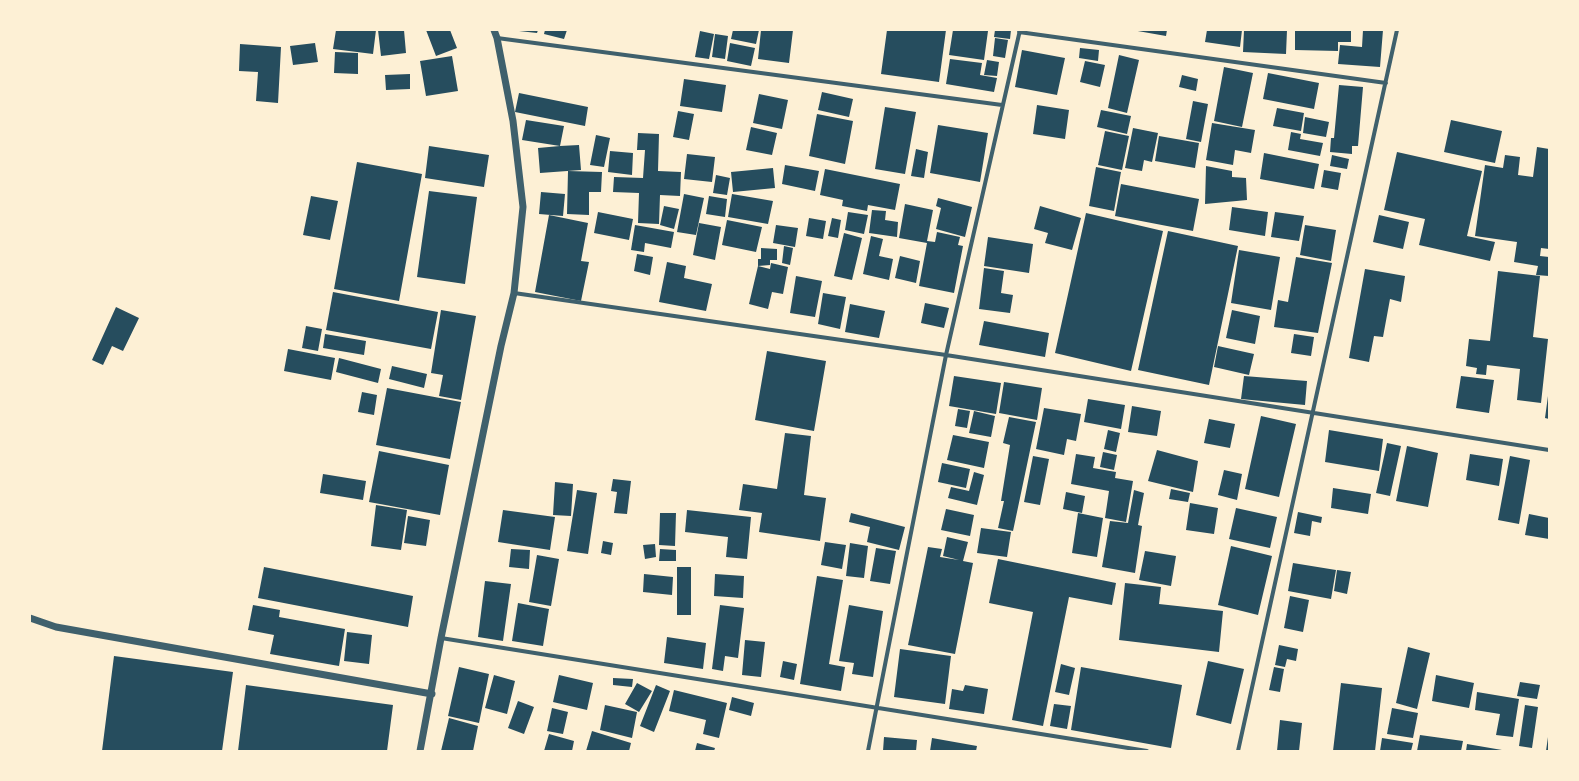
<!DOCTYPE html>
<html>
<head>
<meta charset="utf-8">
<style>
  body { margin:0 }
  #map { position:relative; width:1579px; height:781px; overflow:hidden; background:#fdf0d5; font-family:"Roboto Condensed",sans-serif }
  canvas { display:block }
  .frame { position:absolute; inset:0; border:31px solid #fdf0d5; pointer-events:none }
</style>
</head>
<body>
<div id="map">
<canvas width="1579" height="781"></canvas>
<div class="frame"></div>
</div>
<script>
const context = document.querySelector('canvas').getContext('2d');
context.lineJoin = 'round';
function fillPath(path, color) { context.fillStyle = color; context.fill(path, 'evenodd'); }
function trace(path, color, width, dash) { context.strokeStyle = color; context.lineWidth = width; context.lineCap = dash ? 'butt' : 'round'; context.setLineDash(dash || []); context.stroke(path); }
const building = new Path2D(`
  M336,30h40l-3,24 -40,-5z
  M378,30h26l2,23 -25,3z
  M426,30h24l7,18 -21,8z
  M519,30h19l-1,3 -18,-2z
  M545,30h22l-3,9 -20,-5z
  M733,30h26l-3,14 -25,-5z
  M761,30h32l-4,33 -31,-4z
  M887,30h59l-7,52 -58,-8z
  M953,30l35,1 -4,29 -35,-5z
  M995,30h16l-1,9 -16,-2z
  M1132,30h35l-1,6z
  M1207,30h35l-2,17 -35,-5z
  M1244,30h43l-1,24 -43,-2z
  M1295,30h56v12h-13v9l-43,-1z
  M1363,30h20l-3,37 -42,-3 2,-19 22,2z
  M700,31l14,3 -5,25 -14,-2z
  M715,34l13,2 -3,23 -13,-2z
  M995,38l13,2 -3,18 -12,-2z
  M315,43l3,19 -25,3 -3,-19z
  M730,43l25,5 -4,18 -24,-5z
  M240,44l41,3 -3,56 -22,-2 2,-29 -19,-1z
  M1080,48l19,2 -1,11 -19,-3z
  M1022,50l43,8 -8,37 -42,-8z
  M335,52l23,1v21l-24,-1z
  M1119,55l20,5 -12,53 -19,-5z
  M452,56l6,35 -32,5 -6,-35z
  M950,59l32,4 -2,12 17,3 -3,14 -48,-8z
  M987,60l12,2 -2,14 -13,-1z
  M1085,61l20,4 -5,22 -20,-5z
  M1224,67l29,6 -11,54 -28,-6z
  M1268,73l51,10 -5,26 -51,-10z
  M410,74v15l-24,1 -1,-15z
  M1182,75l16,4 -2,12 -17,-4z
  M684,79l42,6 -4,27 -42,-6z
  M1339,85l24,2 -5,59h-6v8l-22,-2 1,-14h3z
  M822,92l31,7 -4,18 -31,-7z
  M519,93l69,14 -3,19 -70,-14z
  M759,94l29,6 -6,29 -29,-6z
  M1193,101l15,3 -7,38 -15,-3z
  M1037,105l32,5 -4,29 -32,-5z
  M885,107l31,5 -11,62 -30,-5z
  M1277,108l27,5 -3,18 -28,-5z
  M1101,110l30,6 -4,18 -30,-7z
  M678,111l16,3 -5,26 -16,-3z
  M817,114l36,7 -8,43 -36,-8z
  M1305,117l24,5 -3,15 -23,-4z
  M526,120l38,6 -4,20 19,-1 2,25 -41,3 -2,-25 22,-2 -38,-6z
  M1451,120l51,11 -7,32 -51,-11z
  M1212,123l43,7 -4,23 -16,-3 -2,15 -27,-5z
  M938,125l50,8 -8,49 -50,-9z
  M751,127l26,6 -5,22 -26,-5z
  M1133,128l25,5 -6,29 -8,-2 -2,11 -17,-3z
  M1105,131l24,5 -7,34 -24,-5z
  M1291,132l10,2 -1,5 23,4 -3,13 -32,-6z
  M638,133l21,1 -1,37 23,1 -1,24 -20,-1 -1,29 -21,-1 1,-30 -26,-1 1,-15 29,1 2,-28h-8z
  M596,135l14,3 -6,29 -14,-2z
  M1159,136l40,7 -4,25 -40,-7z
  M429,146l60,9 -5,32 -59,-9z
  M1537,147l12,2v100l-8,-1 -1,8 9,1v19l-13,-1 2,-9 -24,-4 3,-20 -42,-6 10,-71 18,3 2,-13 15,2 -2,18 15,2z
  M916,149l12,3 -4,26 -13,-2z
  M610,151l23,2 -1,22 -24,-3z
  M1397,152l85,19 -15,65 28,6 -5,19 -71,-16 6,-26 -41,-9z
  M1264,153l55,11 -5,25 -54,-10z
  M687,154l28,3 -3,25 -28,-3z
  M1332,155l17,4 -2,10 -17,-3z
  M357,162l65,12 -23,127 -65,-12z
  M785,165l34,6 -4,20 -33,-7z
  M1206,166l26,5v6l14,1 1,22 -42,4z
  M1096,167l25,5 -7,39 -25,-5z
  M773,168l2,20 -42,4 -2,-20z
  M825,169l75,15 -5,26 -27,-5 -1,6 -25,-5 1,-6 -23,-5z
  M1324,170l17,3 -3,17 -17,-3z
  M568,171l34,1 -1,20h-12v23l-22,-1z
  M716,175l14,3 -3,17 -14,-2z
  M1121,184l78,15 -6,32 -78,-15z
  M429,191l48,6 -12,87 -48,-7z
  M541,192l24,2 -2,22 -24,-2z
  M684,194l20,4 -8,37 -19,-3z
  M732,194l41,7 -5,23 -40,-7z
  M311,196l27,5 -8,39 -27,-5z
  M709,196l18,3 -2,18 -19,-3z
  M938,198l34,9 -7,30 -29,-8 5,-21 -5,-2z
  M905,204l28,6 -6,31 8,1 2,-10 23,5 -2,8 5,1 -9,47 -35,-7 8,-43 -28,-5z
  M664,206l15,3 -5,20 -14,-4z
  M1040,206l41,12 -9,32 -27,-7 3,-10 -14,-4z
  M1232,207l36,5 -3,24 -36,-6z
  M872,210l14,1 -1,9 13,2 -1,15 -28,-4z
  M598,212l35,7 -4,21 -35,-7z
  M848,212l20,3 -4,19 -19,-4z
  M1275,212l29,4 -5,25 -28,-4z
  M1086,213l77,18 -32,140 -76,-18z
  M549,215l39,8 -7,38 8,1 -8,39 -46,-9z
  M1379,215l30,7 -6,27 -30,-7z
  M809,218l17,3 -3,18 -17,-3z
  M832,218l9,2 -3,18 -10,-2z
  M727,220l35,7 -6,25 -34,-7z
  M699,223l22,4 -6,33 -22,-5z
  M635,225l39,7 -3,16 -26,-5 -1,9 -13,-2z
  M776,225l22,3 -3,19 -22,-4z
  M1305,225l31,5 -5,31 -31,-6z
  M1168,231l70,15 -29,139 -71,-15z
  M844,233l18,5 -10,42 -18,-4z
  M871,236l12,3 -4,17 14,3 -4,21 -26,-6z
  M988,237l45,7 -4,29 -45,-7z
  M784,246l9,2 -3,17 -8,-2z
  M761,248l16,1v11h-7v5l-12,1v-7h3z
  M1239,250l41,7 -9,53 -40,-7z
  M637,254l16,3 -3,18 -16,-4z
  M900,256l20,5 -4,22 -21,-5z
  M1296,257l36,6 -14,70 -44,-6 4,-27 10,2z
  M667,262l19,4 -2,12 28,6 -6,27 -47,-9z
  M771,263l17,4 -5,27 -11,-2 -4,17 -19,-5 9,-38 12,3z
  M984,268l20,3 -3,22 12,2 -3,18 -31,-4z
  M1365,269l40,7 -4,26 -11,-3 -7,38 -9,-1 -5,26 -20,-4z
  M1498,271l42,5 -7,61 15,2 -7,64 -24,-3 3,-31 -33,-4 -1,10 -10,-1 1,-6 -11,-2 3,-27 21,2z
  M796,276l26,5 -7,36 -25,-4z
  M333,292l105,20 -7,37 -105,-19z
  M823,293l23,4 -6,32 -22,-5z
  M925,303l24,5 -5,20 -23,-5z
  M850,304l35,7 -6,27 -34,-6z
  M116,307l23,11 -16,33 -11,-5 -9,19 -11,-5z
  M441,310l35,6 -15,84 -22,-4 4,-21 -12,-2z
  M1232,310l28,6 -5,28 -29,-6z
  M984,321l65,12 -4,24 -66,-12z
  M306,326l16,3 -4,22 -16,-3z
  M325,334l41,7 -2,14 -41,-7z
  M1294,334l20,3 -3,19 -20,-3z
  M1218,346l36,8 -5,21 -35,-8z
  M288,349l47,9 -4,22 -47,-9z
  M767,351l59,10 -12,70 -59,-11z
  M339,358l42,11 -3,14 -42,-11z
  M392,366l35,8 -3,14 -35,-9z
  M954,376l47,7 -5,31 -47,-8z
  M1244,376l63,5 -2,24 -64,-6z
  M1461,376l33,4 -5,33 -33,-5z
  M1004,382l38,6 -5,32 -38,-7z
  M387,388l74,14 -11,57 -74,-14z
  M362,392l15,3 -3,20 -16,-3z
  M1548,396h1v23l-4,-1z
  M1088,399l37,6 -4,24 -37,-7z
  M1132,406l29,5 -4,25 -29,-4z
  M1044,408l37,6 -5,27 -9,-2 -3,16 -28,-6z
  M958,409l12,2 -3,17 -12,-2z
  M974,411l21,5 -4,21 -22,-4z
  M1261,416l35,8 -17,73 -34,-8z
  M1009,417l27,5 -23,109 -15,-3 6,-27h-3l9,-56 -7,-2z
  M1209,419l26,5 -5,24 -26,-5z
  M1108,430l12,3 -4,19 -12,-3z
  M1329,430l54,9 -4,32 -54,-9z
  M785,433l26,3 -7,59 22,3 -6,43 -61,-9 3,-19 -23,-3 4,-26 34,5z
  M953,435l36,7 -5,26 -37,-8z
  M1387,443l14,3 -11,50 -14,-3z
  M1407,446l31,7 -10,54 -32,-6z
  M1157,450l41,11 -5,31 -45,-11z
  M379,451l70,14 -9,50 -71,-13z
  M1103,452l14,3 -3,15 -14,-3z
  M1076,454l19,3 -2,11 23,4 -1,6 18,3 -7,41 -21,-4 4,-27 -38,-7z
  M1470,454l33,5 -4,27 -33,-6z
  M1033,456l16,3 -9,46 -16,-3z
  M1510,456l20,4 -11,64 -21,-4z
  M942,463l28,6 -4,19 -28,-6z
  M1224,470l18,4 -5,26 -19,-5z
  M974,472l10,3 -7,30 -29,-7 3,-11 18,4z
  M323,474l43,7 -3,19 -43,-7z
  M613,479l18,2 -4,33 -13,-1 3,-21 -6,-1z
  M555,482l18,2 -2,32 -18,-1z
  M1333,488l38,6 -3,20 -37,-6z
  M1171,489l19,4 -2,9 -19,-3z
  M577,490l20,3 -9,61 -21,-3z
  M1134,490l10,3 -6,32 4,1 -7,47 -33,-6 8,-46 18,2z
  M1066,492l19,4 -3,17 -19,-4z
  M1190,503l28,5 -4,26 -28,-4z
  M376,505l31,5 -6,40 -30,-4z
  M1236,508l41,9 -7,31 -41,-9z
  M946,509l28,6 -4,21 -29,-6z
  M503,510l52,7 -5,33 -52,-8z
  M687,510l64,7 -4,42 -21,-2 2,-20 -43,-5z
  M1298,512l24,5 -1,6 -9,-2 -2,15 -16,-3z
  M660,513h16l-1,33 -16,-1z
  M851,513l54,14 -6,23 -32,-8 3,-15 -21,-5z
  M1078,513l25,5 -6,39 -25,-4z
  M1529,514l20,4v21l-24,-4z
  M408,516l22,4 -4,26 -22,-3z
  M981,528l30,4 -4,25 -30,-4z
  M947,537l21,5 -5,19 10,2 -18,91 -47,-9 20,-98 14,2 -2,8 19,3 -16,-4z
  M603,541l10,2 -2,12 -10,-2z
  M825,542l21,3 -4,24 -21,-4z
  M850,543l18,3 -4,32 -18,-2z
  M655,544l1,13 -11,2 -2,-14z
  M1231,546l41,10 -14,59 -40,-10z
  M876,548l20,3 -6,33 -20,-3z
  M511,549l19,1 -1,19 -20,-2z
  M660,549l16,1v11h-17z
  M1145,551l31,5 -5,30 -32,-6z
  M537,555l22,4 -8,47 -22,-4z
  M998,559l118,24 -4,22 -43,-8 -26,129 -31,-6 21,-108 -44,-9z
  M1293,563l43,7 -5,29 -43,-8z
  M264,567l149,29 -5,31 -150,-29z
  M677,567h14v48h-14z
  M1337,570l14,2 -4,22 -13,-3z
  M644,574l29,3 -1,18 -29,-3z
  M715,574l29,2 -1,22 -29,-2z
  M817,576l26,4 -14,84 16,3 -4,24 -41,-7z
  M485,581l26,3 -8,57 -25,-4z
  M1125,583l36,4 -2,17 64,7 -4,41 -100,-12z
  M1290,596l19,4 -6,32 -19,-4z
  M518,603l31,6 -6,37 -31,-5z
  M253,605l27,5 -1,7 66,12 -6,37 -69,-12 4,-19 -26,-5z
  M720,605l24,3 -6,50 -13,-2 -2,15 -11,-2z
  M849,605l34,6 -10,66 -21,-3 2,-11 -15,-2z
  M347,632l25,3 -3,29 -25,-3z
  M667,637l39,6 -3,26 -39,-6z
  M745,640l20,2 -4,35 -19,-2z
  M1279,645l19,4 -2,12 -9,-2 -2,8 -10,-2z
  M1408,647l22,6 -13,56 -21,-6z
  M900,649l51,7 -6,48 -51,-7z
  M114,656l119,16 -11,79h-120z
  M783,661l14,3 -3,16 -14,-3z
  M1208,661l36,8 -13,55 -35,-9z
  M1061,664l14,4 -6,27 -14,-3z
  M459,667l30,7 -10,49 -31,-7z
  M1081,667l101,18 -11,63 -100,-18z
  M1274,667l10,2 -4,23 -11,-2z
  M494,675l21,6 -8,33 -22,-6z
  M559,675l34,8 -6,27 -34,-8z
  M1436,675l38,8 -5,25 -37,-7z
  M613,678l20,1 -1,8 -19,-2z
  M1520,682l20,3 -3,14 -20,-3z
  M637,683l15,8 -13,21 -14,-8z
  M1341,683l41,5 -7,63h-42z
  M246,685l147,20 -6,46h-149z
  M656,685l14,6 -16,41 -14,-6z
  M965,685l23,4 -4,25 -35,-5 3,-20 11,2z
  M674,690l53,13 -8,35 -16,-4 3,-14 -37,-9z
  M1477,692l42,7 -6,38 -17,-2 4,-21 -25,-4z
  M732,697l22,6 -3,13 -22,-6z
  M518,701l16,6 -10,27 -16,-6z
  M1054,704l17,2 -4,23 -17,-3z
  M605,705l32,7 -5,26 -32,-8z
  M1525,705l13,2 -6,41 -13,-2z
  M552,708l16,4 -5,22 -16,-3z
  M1392,708l26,5 -5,25 -26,-4z
  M449,718l29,8 -5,25h-32z
  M1280,720l22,3 -3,28h-22z
  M592,731l39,12 -2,8h-43z
  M549,734l25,7 -2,10h-28z
  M1420,735l43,6 -2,10h-44z
  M884,737l33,3 -1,11h-33z
  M1548,737l1,14h-3z
  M932,738l45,8 -1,5h-46z
  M1382,738l31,5 -2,8h-31z
  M697,743l18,5 -1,3h-19z
  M1467,744l35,6v1h-36z`);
const minor = new Path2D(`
  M1019,32l367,51
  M497,38l505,67
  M514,293l432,62 603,95
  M441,638l706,113
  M868,751l78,-396 74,-325
  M1238,751l159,-721`);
const tertiary = new Path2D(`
  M30,618l26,9 376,67
  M420,751l21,-113 60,-292 13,-53 9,-86 -10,-86 -16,-83 -3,-8`);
fillPath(building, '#264d5e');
trace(minor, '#3f606c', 4);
trace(tertiary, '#3f606c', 7);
</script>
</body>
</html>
